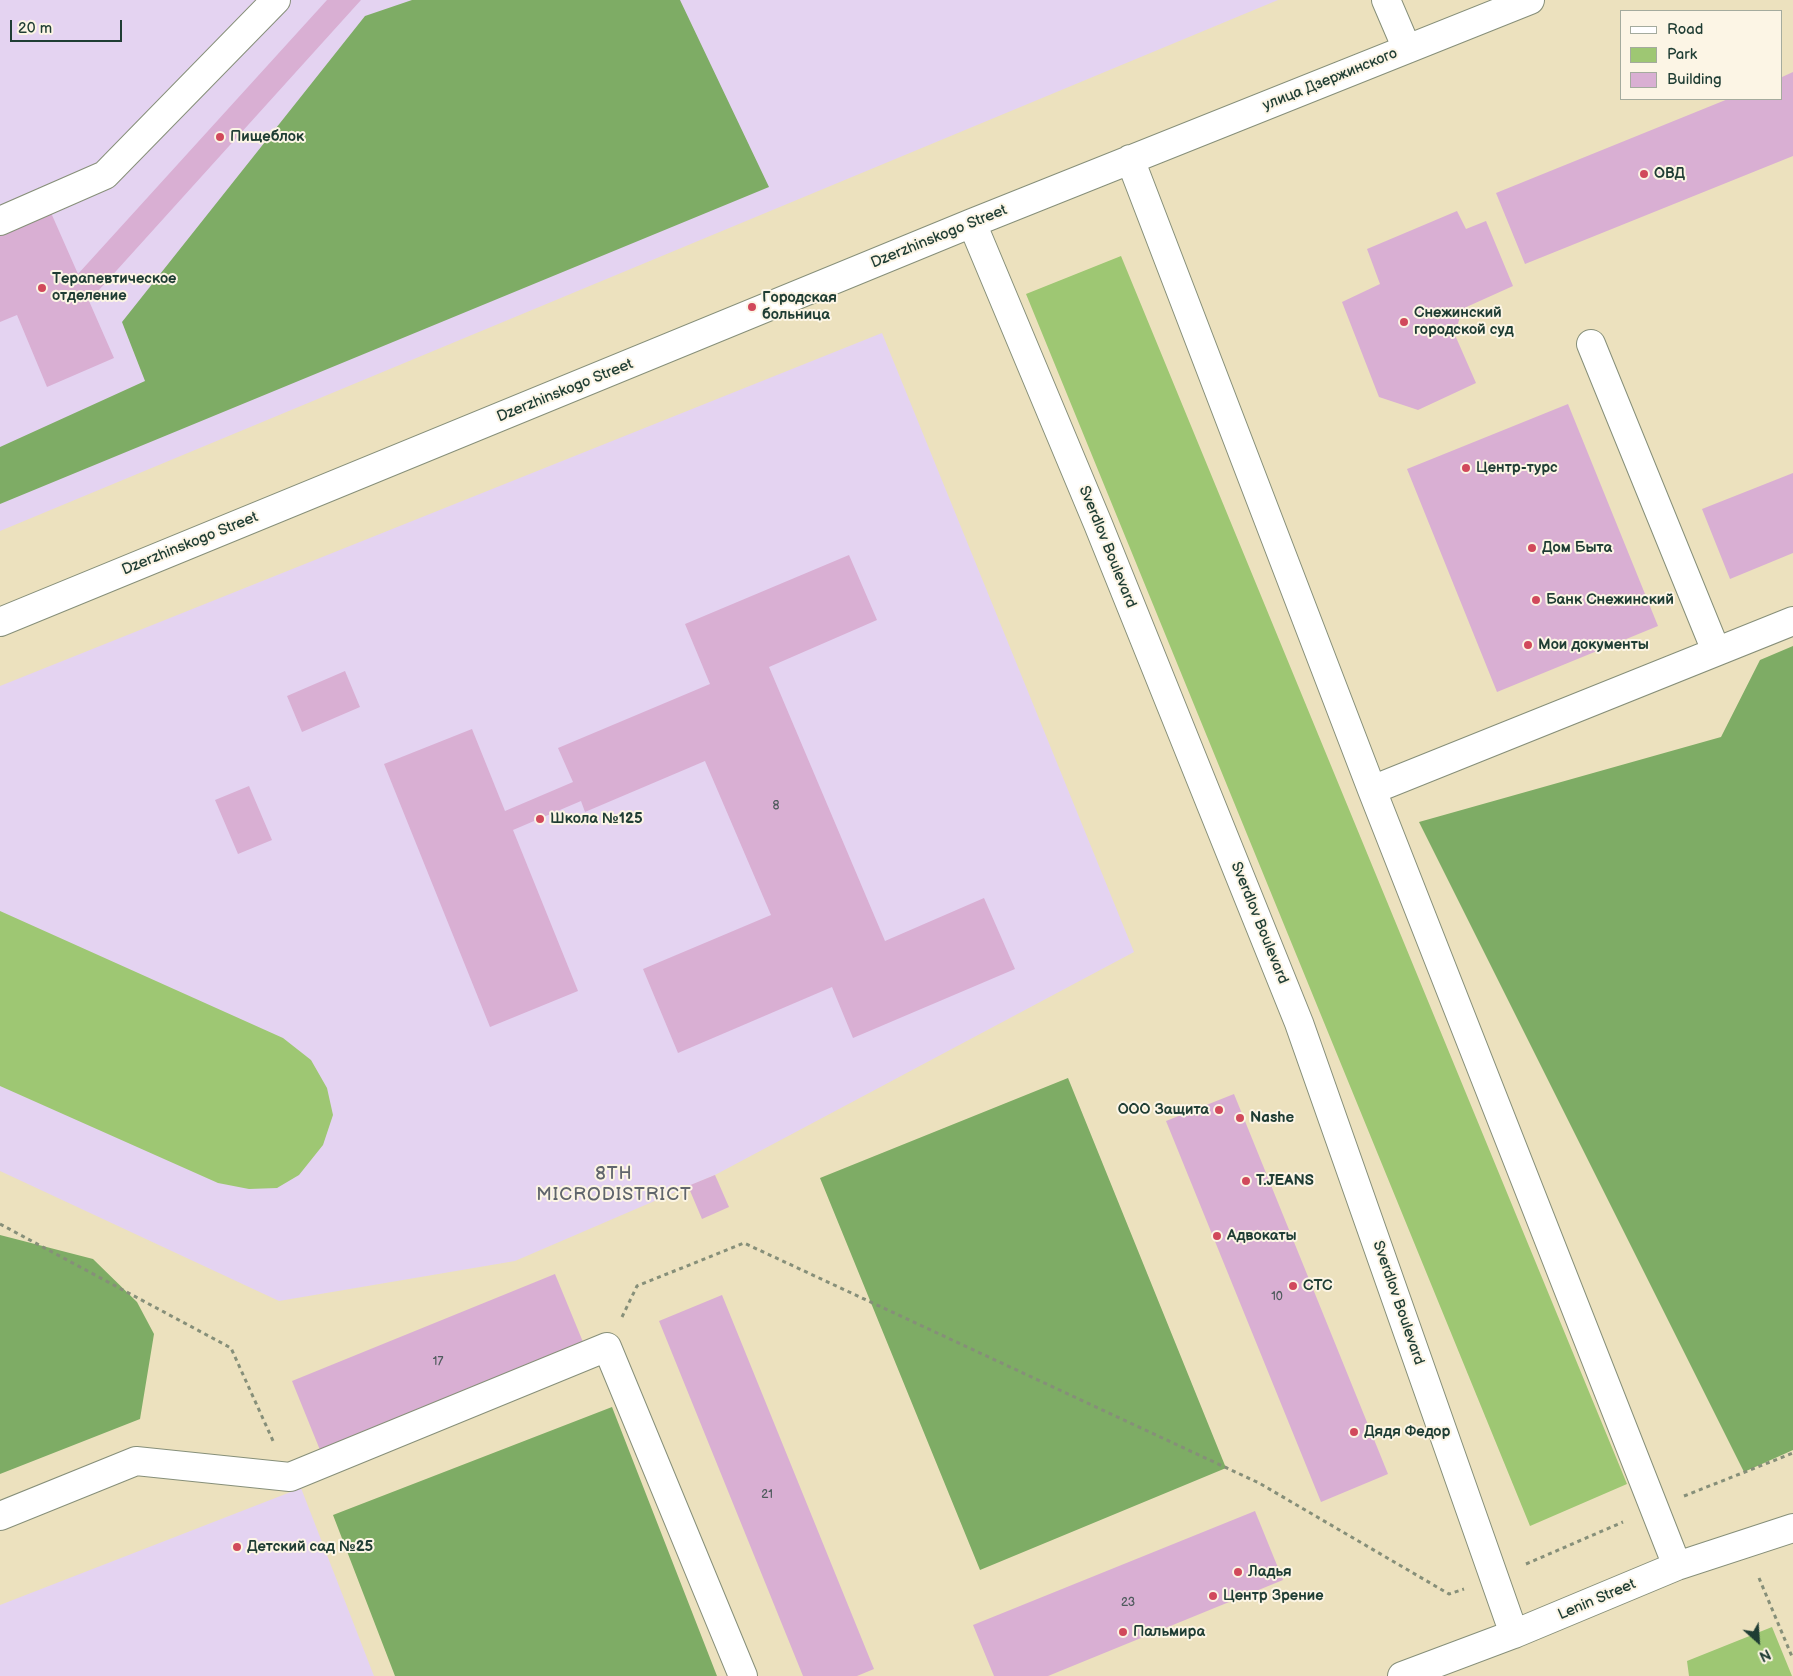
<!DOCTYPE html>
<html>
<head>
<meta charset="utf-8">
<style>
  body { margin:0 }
  #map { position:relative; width:1793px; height:1676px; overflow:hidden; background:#ece1be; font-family:"Balsamiq Sans",sans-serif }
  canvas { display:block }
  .legend { position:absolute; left:1620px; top:10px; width:162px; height:90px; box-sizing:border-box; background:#fcf5e5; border:1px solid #a4ab9e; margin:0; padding:6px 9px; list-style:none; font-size:15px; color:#1f3d34 }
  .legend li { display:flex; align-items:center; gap:10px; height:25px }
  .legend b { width:25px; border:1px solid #a4ab9e }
  .north { position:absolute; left:1733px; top:1616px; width:50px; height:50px; -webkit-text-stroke:4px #fcf5e5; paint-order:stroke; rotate:154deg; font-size:14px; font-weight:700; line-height:20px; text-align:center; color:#1f3d34 }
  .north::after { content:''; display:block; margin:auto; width:18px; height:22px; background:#1f3d34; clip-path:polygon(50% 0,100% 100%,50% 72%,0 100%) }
  .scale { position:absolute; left:10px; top:20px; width:112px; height:22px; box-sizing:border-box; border:2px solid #1f3d34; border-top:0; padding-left:6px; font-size:15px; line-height:18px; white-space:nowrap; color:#1f3d34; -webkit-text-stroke:4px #fcf5e5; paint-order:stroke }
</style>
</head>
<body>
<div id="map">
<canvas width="1793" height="1676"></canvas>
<ul class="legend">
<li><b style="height:6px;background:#fff"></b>Road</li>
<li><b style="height:14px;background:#9ec773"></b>Park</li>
<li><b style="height:14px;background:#d9afd3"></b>Building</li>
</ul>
<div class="north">N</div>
<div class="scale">20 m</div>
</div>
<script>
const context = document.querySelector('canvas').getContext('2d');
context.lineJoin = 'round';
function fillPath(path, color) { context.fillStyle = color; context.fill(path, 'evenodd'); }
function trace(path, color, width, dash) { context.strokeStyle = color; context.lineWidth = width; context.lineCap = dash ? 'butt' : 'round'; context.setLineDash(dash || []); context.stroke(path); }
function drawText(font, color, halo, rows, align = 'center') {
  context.font = font + ' "Balsamiq Sans",sans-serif'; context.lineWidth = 4; context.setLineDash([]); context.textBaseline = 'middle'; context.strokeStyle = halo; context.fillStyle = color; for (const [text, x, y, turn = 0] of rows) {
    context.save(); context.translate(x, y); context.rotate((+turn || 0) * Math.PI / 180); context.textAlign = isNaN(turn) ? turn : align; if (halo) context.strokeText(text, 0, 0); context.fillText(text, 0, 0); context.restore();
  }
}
const built = new Path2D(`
  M0,0h1278l-1278,531z
  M882,333l252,619 -419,223 -200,86 -236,40 -279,-130v-485z
  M301,1488l73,188h-374v-71z`);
const green = new Path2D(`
  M1121,256l506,1228 -97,42 -504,-1232z
  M0,911l283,127 28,22 16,28 6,27 -10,30 -24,30 -22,13 -28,1 -31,-6 -218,-97z
  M1772,1627l20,49h-103l-2,-15z`);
const forest = new Path2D(`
  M412,0h268l89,187 -769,317v-57l145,-66 -23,-59 243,-306z
  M1793,646v804l-49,22 -325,-650 302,-85 39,-77z
  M1068,1078l158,390 -246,102 -160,-392z
  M0,1235l93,24 44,43 17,32 -14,85 -140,55z
  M612,1407l105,269h-322l-62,-161z`);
const building = new Path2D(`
  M327,0h34l-272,301 25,57 -67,29 -30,-72 -17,7v-95l48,-21 30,68z
  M1793,72v84l-268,108 -29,-71 232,-94h54v-22z
  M1457,211l9,18 20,-8 27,65 -51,23 -7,26 21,48 -58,27 -39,-13 -37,-95 38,-18 -13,-35z
  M1568,404l90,222 -161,66 -90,-223z
  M1793,473v80l-63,26 -28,-70z
  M849,555l28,65 -108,47 116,274 99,-43 31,71 -162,69 -21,-51 -154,66 -35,-84 128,-54 -66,-154 -120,51 -4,-11 -68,29 65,161 -88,36 -106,-263 88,-35 33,82 68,-29 -15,-34 152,-64 -25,-60z
  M345,671l15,36 -58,25 -15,-36z
  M249,786l23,54 -34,14 -23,-54z
  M1234,1094l154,380 -67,28 -155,-381z
  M715,1175l14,32 -27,12 -14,-33z
  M555,1274l28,68 -263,108 -28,-69z
  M722,1295l152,374 -17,7h-54l-144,-355z
  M1255,1511l28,69 -235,96h-54l-21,-51z`);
const path = new Path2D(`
  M0,1224l231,124 43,95
  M622,1317l15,-31 107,-43 515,240 190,111 15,-5
  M1684,1496l109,-43
  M1526,1564l97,-42
  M1759,1578l34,81`);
const minor = new Path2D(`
  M1386,0l21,49
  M1130,159l242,631 305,776
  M0,221l105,-46 171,-175
  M972,223l126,301 201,499 215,611
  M1591,344l125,307
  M0,622l972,-399 558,-223
  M1372,790l421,-169
  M0,1516l136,-55 154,16 317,-130 136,329
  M1402,1676l112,-42 163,-68 116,-38`);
const markers = [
  [220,137,5,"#d1495b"],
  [1644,174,5,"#d1495b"],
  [42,288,5,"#d1495b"],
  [752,307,5,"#d1495b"],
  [1404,322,5,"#d1495b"],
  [1466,468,5,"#d1495b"],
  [1532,548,5,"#d1495b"],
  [1536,600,5,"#d1495b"],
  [1528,645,5,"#d1495b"],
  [540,819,5,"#d1495b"],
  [1219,1110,5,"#d1495b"],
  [1240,1118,5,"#d1495b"],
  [1246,1181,5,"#d1495b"],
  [1217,1236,5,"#d1495b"],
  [1293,1286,5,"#d1495b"],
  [1354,1432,5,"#d1495b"],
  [237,1547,5,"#d1495b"],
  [1238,1572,5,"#d1495b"],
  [1213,1596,5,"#d1495b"],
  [1123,1632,5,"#d1495b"]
];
const numberNames = [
  ["8",776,806],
  ["10",1277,1297],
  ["17",438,1362],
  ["21",767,1495],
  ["23",1128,1603]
];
const streetNames = [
  ["улица Дзержинского",1330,80,-22],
  ["Dzerzhinskogo Street",939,237,-22],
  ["Dzerzhinskogo Street",565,391,-22],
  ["Dzerzhinskogo Street",190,544,-22],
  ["Sverdlov Boulevard",1107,547,68],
  ["Sverdlov Boulevard",1259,923,68],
  ["Sverdlov Boulevard",1398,1303,71],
  ["Lenin Street",1597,1600,-23]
];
const poiNames = [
  ["Пищеблок",230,137],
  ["ОВД",1654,174],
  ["Терапевтическое",52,279],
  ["отделение",52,296],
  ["Городская",762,298],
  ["больница",762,315],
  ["Снежинский",1414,313],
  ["городской суд",1414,330],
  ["Центр-турс",1476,468],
  ["Дом Быта",1542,548],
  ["Банк Снежинский",1546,600],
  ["Мои документы",1538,645],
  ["Школа №125",550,819],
  ["ООО Защита",1209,1110,"right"],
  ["Nashe",1250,1118],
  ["T.JEANS",1256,1181],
  ["Адвокаты",1227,1236],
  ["СТС",1303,1286],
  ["Дядя Федор",1364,1432],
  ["Детский сад №25",247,1547],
  ["Ладья",1248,1572],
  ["Центр Зрение",1223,1596],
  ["Пальмира",1133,1632]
];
const quarterNames = [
  ["8TH",614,1174],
  ["MICRODISTRICT",614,1195]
];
fillPath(built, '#e4d3f1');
fillPath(green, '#9ec773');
fillPath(forest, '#7eac65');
fillPath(building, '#d9afd3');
trace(minor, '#868f79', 30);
trace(path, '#868f79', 3, [4, 4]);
trace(minor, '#fff', 28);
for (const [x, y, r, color] of markers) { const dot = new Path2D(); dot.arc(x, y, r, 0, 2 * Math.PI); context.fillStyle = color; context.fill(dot); trace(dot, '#fcf5e5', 2); }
drawText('12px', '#4e5a5c', null, numberNames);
drawText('15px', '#1f3d34', '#fcf5e5', streetNames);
drawText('bold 15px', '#1f3d34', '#fcf5e5', poiNames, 'left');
context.letterSpacing = '1px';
drawText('18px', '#60656c', '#fcf5e5', quarterNames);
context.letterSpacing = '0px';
</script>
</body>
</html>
